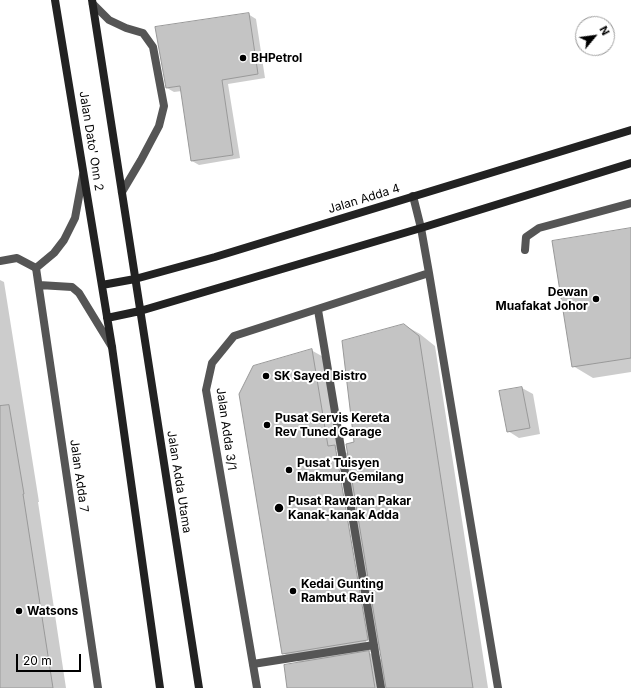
<!DOCTYPE html>
<html>
<head>
<meta charset="utf-8">
<style>
  body { margin:0 }
  #map { position:relative; width:631px; height:688px; overflow:hidden; background:#fff; font-family:Inter,sans-serif }
  canvas { display:block }
  .north { position:absolute; left:575px; top:16px; width:40px; height:40px; box-sizing:border-box; background:#fff; border:1px solid #999; border-radius:50%; rotate:61deg; font-size:11px; font-weight:700; line-height:16px; text-align:center; color:#000 }
  .north::after { content:''; display:block; margin:auto; width:14px; height:18px; background:#000; clip-path:polygon(50% 0,100% 100%,50% 72%,0 100%) }
  .scale { position:absolute; left:16px; top:654px; width:65px; height:18px; box-sizing:border-box; border:2px solid #000; border-top:0; padding-left:5px; font-size:12px; line-height:14px; white-space:nowrap; color:#000; -webkit-text-stroke:3px #fff; paint-order:stroke }
</style>
</head>
<body>
<div id="map">
<canvas width="631" height="688"></canvas>
<div class="north">N</div>
<div class="scale">20 m</div>
</div>
<script>
const context = document.querySelector('canvas').getContext('2d');
context.lineJoin = 'round';
function fillPath(path, color) { context.fillStyle = color; context.fill(path, 'evenodd'); }
function trace(path, color, width, dash) { context.strokeStyle = color; context.lineWidth = width; context.lineCap = dash ? 'butt' : 'round'; context.setLineDash(dash || []); context.stroke(path); }
function drawText(font, color, halo, rows, align = 'center') {
  context.font = font + ' Inter,sans-serif'; context.lineWidth = 4; context.setLineDash([]); context.textBaseline = 'middle'; context.strokeStyle = halo; context.fillStyle = color; for (const [text, x, y, turn = 0] of rows) {
    context.save(); context.translate(x, y); context.rotate((+turn || 0) * Math.PI / 180); context.textAlign = isNaN(turn) ? turn : align; if (halo) context.strokeText(text, 0, 0); context.fillText(text, 0, 0); context.restore();
  }
}
const shadow = new Path2D(`
  M248,14l8,5 9,59 -37,6 12,74 -41,7 -7,-4 -10,-70 -8,1 -7,-4z
  M631,229v143l-38,6 -20,-12z
  M0,280l4,2 35,220h-1l28,186h-66z
  M404,325l16,9 15,12 53,342h-199l11,-25 -17,-10 28,-303 16,9 16,92 6,3 6,-11zM335,450h2l32,195 -2,1zM381,650l1,10 -14,-8z
  M522,388l11,6 7,40 -21,4 -11,-7 -7,-39z`);
const building = new Path2D(`
  M249,13l9,61 -36,6 11,75 -42,6 -11,-75 -14,2 -11,-61z
  M631,228v130l-59,9 -20,-126z
  M404,324l15,12 54,352h-87l-40,-244 8,-2 -12,-101z
  M312,349l16,97 7,-1 33,195 -86,14 -43,-260 14,-28z
  M522,387l8,41 -23,4 -8,-41z
  M9,405l15,89h-1l30,194h-53v-282z
  M369,651l6,37h-88l-3,-23z`);
const lane = new Path2D(`
  M93,4l16,16 17,8 17,5 10,14 11,59 -5,20 -18,34 -19,32
  M525,250l1,-13 13,-9 92,-25
  M0,261l17,-3 19,10
  M318,310l63,378
  M253,664l121,-19`);
const street = new Path2D(`
  M83,175l-8,43 -11,22 -10,13 -18,15 62,420
  M413,196l8,32 8,45 69,415
  M39,285l33,2 7,6 33,54
  M257,688l-51,-298 6,-27 22,-27 195,-63`);
const secondary = new Path2D(`
  M55,0l57,347 48,341
  M92,0l107,688
  M102,285l33,-6 80,-22 416,-127
  M107,318l33,-7 281,-83 210,-65`);
const markers = [
  [243,58,4,"#000"],
  [596,299,4,"#000"],
  [266,376,4,"#000"],
  [267,425,4,"#000"],
  [289,470,4,"#000"],
  [279,508,5,"#000"],
  [293,591,4,"#000"],
  [19,611,4,"#000"]
];
const poiNames = [
  ["BHPetrol",251,58],
  ["Dewan",588,292,"right"],
  ["Muafakat Johor",588,306,"right"],
  ["SK Sayed Bistro",274,376],
  ["Pusat Servis Kereta",275,418],
  ["Rev Tuned Garage",275,432],
  ["Pusat Tuisyen",297,463],
  ["Makmur Gemilang",297,477],
  ["Pusat Rawatan Pakar",288,501],
  ["Kanak-kanak Adda",288,515],
  ["Kedai Gunting",301,584],
  ["Rambut Ravi",301,598],
  ["Watsons",27,611]
];
const streetNames = [
  ["Jalan Dato' Onn 2",91,141,81],
  ["Jalan Adda 4",364,199,-17],
  ["Jalan Adda 3/1",226,429,82],
  ["Jalan Adda 7",79,476,82],
  ["Jalan Adda Utama",179,482,81]
];
fillPath(shadow, '#0003');
fillPath(building, '#c4c4c4');
trace(building, '#999', 1);
trace(lane, '#555', 8);
trace(street, '#555', 8);
trace(secondary, '#222', 8);
for (const [x, y, r, color] of markers) { const dot = new Path2D(); dot.arc(x, y, r, 0, 2 * Math.PI); context.fillStyle = color; context.fill(dot); trace(dot, '#fff', 1.5); }
drawText('bold 12px', '#000', '#fff', poiNames, 'left');
drawText('12px', '#000', '#fff', streetNames);
</script>
</body>
</html>
